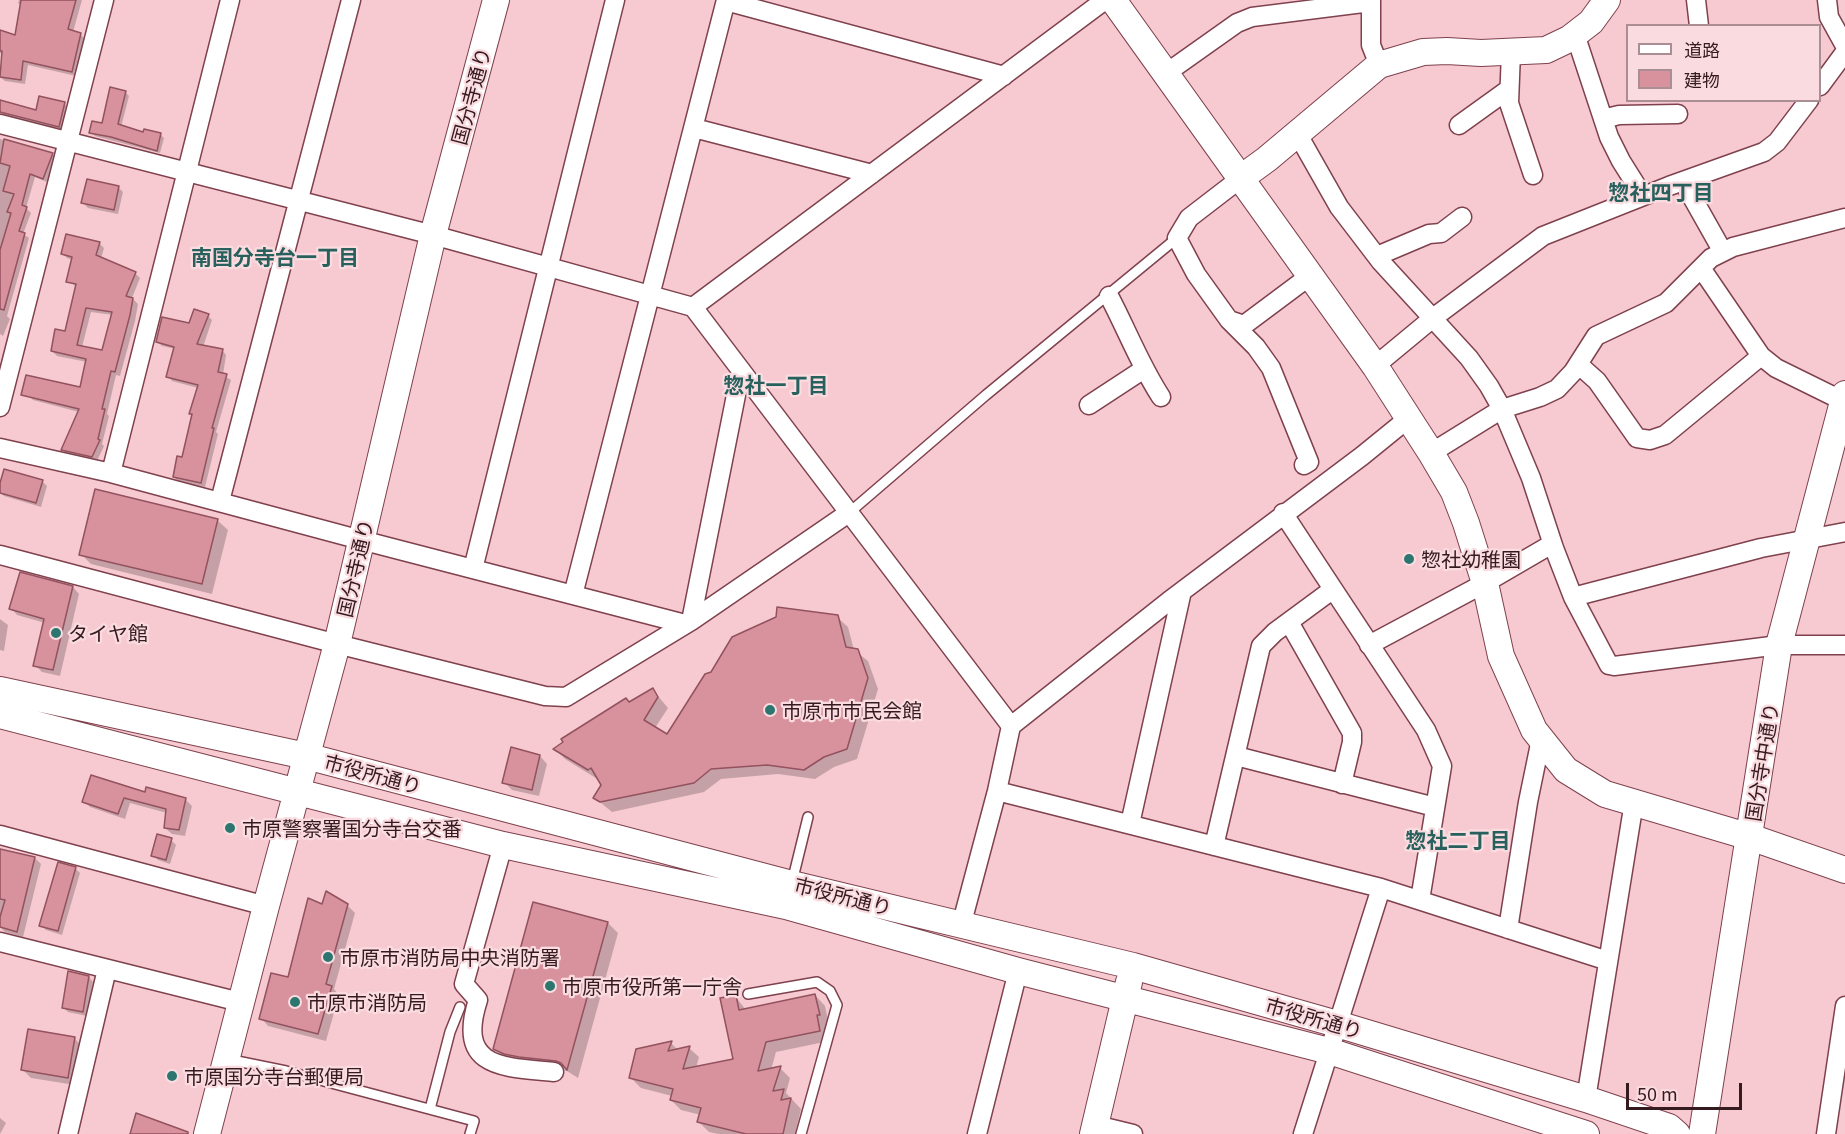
<!DOCTYPE html>
<html>
<head>
<meta charset="utf-8">
<style>
  body { margin:0 }
  #map { position:relative; width:1845px; height:1134px; overflow:hidden; background:#f7cad1; font-family:Georgia,"Noto Sans JP",serif }
  canvas { display:block }
  .legend { position:absolute; left:1626px; top:24px; width:195px; height:78px; box-sizing:border-box; background:#fadce0; border:2px solid #ab8e93; margin:0; padding:8px 10px; list-style:none; font-size:18px; color:#351a1f }
  .legend li { display:flex; align-items:center; gap:12px; height:30px }
  .legend b { width:30px; border:2px solid #ab8e93 }
  .scale { position:absolute; left:1626px; top:1083px; width:116px; height:27px; box-sizing:border-box; border:3px solid #351a1f; border-top:0; padding-left:8px; font-size:18px; line-height:21px; white-space:nowrap; color:#351a1f; -webkit-text-stroke:4px #fadce0; paint-order:stroke }
</style>
</head>
<body>
<div id="map">
<canvas width="1845" height="1134"></canvas>
<ul class="legend">
<li><b style="height:8px;background:#fff"></b>道路</li>
<li><b style="height:16px;background:#d8929e"></b>建物</li>
</ul>
<div class="scale">50 m</div>
</div>
<script>
const context = document.querySelector('canvas').getContext('2d');
context.lineJoin = 'round';
function fillPath(path, color) { context.fillStyle = color; context.fill(path, 'evenodd'); }
function trace(path, color, width, dash) { context.strokeStyle = color; context.lineWidth = width; context.lineCap = dash ? 'butt' : 'round'; context.setLineDash(dash || []); context.stroke(path); }
function drawText(font, color, halo, rows, align = 'center') {
  context.font = font + ' Georgia,"Noto Sans JP",serif'; context.lineWidth = 4.5; context.setLineDash([]); context.textBaseline = 'middle'; context.strokeStyle = halo; context.fillStyle = color; for (const [text, x, y, turn = 0] of rows) {
    context.save(); context.translate(x, y); context.rotate((+turn || 0) * Math.PI / 180); context.textAlign = isNaN(turn) ? turn : align; if (halo) context.strokeText(text, 0, 0); context.fillText(text, 0, 0); context.restore();
  }
}
const shadow = new Path2D(`
  M19,0h63l-9,32 7,2 5,5 -9,37 -48,-11 -3,19 -20,-3 -5,-4 3,-23 -3,-1v-18l17,2 5,-30 -4,-4z
  M125,92l4,4 -8,31 23,7 17,1 3,3 -4,15 -65,-17 -4,-4 12,-7z
  M0,101l37,11 27,-8 5,4 -6,23 -63,-15z
  M0,139l39,10 13,5 5,4 -10,24 -12,-5 -9,31 5,5 -8,21 6,4 -22,78 3,3 -7,17 -3,-2z
  M118,187l5,5 -5,22 -30,-6 -5,-5z
  M99,243l5,5 -3,11 34,14 5,5 -8,20 6,6 -3,17 -15,55 -4,-1 -9,39 2,2 -7,28 2,2 -7,15 -29,-6 -5,-5 16,-38 -46,-12 -9,-9 57,-2 6,-27 -30,-6 -5,-5 14,-18 11,-46 -9,-6 5,-21 -6,-2 -5,-5zM91,312l22,3 -10,37 -21,-5z
  M208,316l4,4 -9,27 19,3 4,5 -3,20 8,5 -15,52 2,2 -13,53 -26,-5 -5,-5 9,-18 10,-44 -2,-2 7,-25 -26,-7 -4,-5 7,-27 -13,-3 -5,-4z
  M42,481l5,5 -6,21 -37,-11 -4,-3v-5z
  M217,520l11,10 -16,64 -121,-30 -10,-10z
  M73,587l6,7 -19,82 -18,-4 -7,-7 10,-42 -28,-8 -6,-7z
  M837,617l11,10 6,23 14,11 10,28 -21,70 -23,8 -19,12 -37,-5 -57,5 -17,13 -92,20 -17,-14 8,-13 -4,-5 -34,-21 -10,-10 98,-59 15,18 -13,20 13,8z
  M0,619l8,6 -4,26 -4,-1z
  M540,756l7,8 -8,32 -27,-6 -8,-8z
  M146,794l39,5 7,7 -7,30 -13,-2 -7,-6 2,-15 -37,-10 -5,16 -35,-12 -6,-6z
  M171,840l5,5 -6,19 -12,-4 -5,-5z
  M0,848l4,3 31,7 6,6 -18,73 -18,-5 -5,-5z
  M75,868l5,5 -18,62 -16,-5 -5,-5z
  M347,905l8,8 -21,76 5,6 -13,46 -58,-15 -7,-8 28,-40 34,-72z
  M608,923l10,10 -40,145 -11,-7 -37,-4 -25,-8 -10,-11z
  M89,977l4,5 -6,34 -19,-4 -5,-5z
  M815,995l10,11 4,19h-3l3,16 -53,11 -5,18 9,-2 10,10 -4,15 15,16 -6,25h-77l-9,-2 -10,-10 2,-7 -20,-5 -10,-10 1,-4 -31,-8 -10,-10 40,-35 7,7 11,-2 10,9 -3,11 38,-8 1,-64 11,14z
  M74,1038l8,8 -7,39 -44,-7 -8,-8z
  M0,1118l6,5 -6,11z`);
const building = new Path2D(`
  M21,0h55l-8,29 13,4 -9,39 -49,-11 -2,19 -21,-3 2,-26h-2v-21l15,5z
  M110,87l16,4 -8,33 25,8 1,-3 17,4 -4,18 -46,-14 -22,-4 3,-12 10,2z
  M39,96l26,6 -6,25 -59,-15v-12l36,10z
  M4,139l49,14 -10,26 -13,-5 -8,31 5,2 -8,24 6,2 -21,77 -4,-1v-59l11,-37 -4,-1 7,-18 -11,-3 7,-25 -10,-3z
  M87,179l32,7 -5,24 -33,-7z
  M66,234l34,8 -4,13 40,17 -10,24 7,2 -3,17 -15,57 -4,-1 -9,38h3l-7,30 2,1 -8,17 -31,-7 18,-41 -58,-14 5,-20 54,12 6,-28 -35,-8 4,-22 10,2 11,-47 -10,-2 6,-25 -11,-3zM86,308l26,4 -10,38 -25,-5z
  M194,309l15,5 -12,30 26,5 -5,23 9,2 -15,54h2l-13,55 -28,-6 4,-21 5,1 10,-43h-3l9,-29 -32,-8 8,-30 -18,-5 6,-25 27,6z
  M4,469l39,11 -7,23 -36,-10v-10z
  M95,489l123,30 -16,65 -123,-29z
  M20,572l53,14 -20,84 -20,-4 11,-47 -35,-10z
  M777,607l61,8 8,32 12,2 10,29 -21,71 -23,8 -20,13 -37,-5 -56,4 -17,14 -94,19 -7,-4 8,-13 -10,-17 -3,2 -35,-21 10,-7 -2,-3 65,-41 3,4 24,-14 5,9 -14,23 23,14 38,-60 6,-2 21,-35 44,-20z
  M511,747l29,8 -8,35 -30,-7z
  M91,775l54,17 1,-5 40,11 -7,32 -15,-2 2,-19 -42,-11 -6,16 -36,-12z
  M157,834l15,4 -6,22 -15,-4z
  M0,849l35,8 -18,75 -17,-5v-10l5,-17 -5,-1z
  M58,862l18,5 -18,64 -19,-5z
  M326,891l22,13 -22,80 6,2 -14,48 -59,-15 12,-46 17,4 20,-79 14,6z
  M533,902l75,20 -41,148 -6,-7 -5,-2 -37,-4 -15,-3 -11,-5z
  M68,971l21,5 -6,36 -21,-4z
  M815,994l5,21h-3l3,16 -54,11 -8,29 23,-5 -8,25 11,-2 -3,11 10,-2 -8,36h-37l-49,-12 4,-14 -31,-8 3,-11 -44,-11 7,-29 36,-8 -4,10 22,-5 -7,23 50,-10 -13,-61 16,-3 3,15z
  M28,1029l47,8 -7,41 -47,-8z
  M136,1113l52,19v2h-58z`);
const lane = new Path2D(`
  M850,512l136,-117 191,-157
  M792,882l16,-65
  M748,994l69,-12 13,9 7,14 -36,129
  M227,1059l59,12 188,50 -4,13
  M430,1109l20,-77 10,-25`);
const street = new Path2D(`
  M1371,0v45l8,20
  M1696,0l3,26
  M1827,0l2,17 16,29
  M726,1l278,75
  M1575,34l34,103 12,24 22,35
  M1511,52l-2,51 24,72
  M1165,74l72,-51 15,-6 119,-15
  M1820,86l25,-34
  M1603,119l16,-4 59,-1
  M0,124l433,111 260,72 318,419
  M1459,125l50,-36
  M694,128l178,46
  M1297,133l42,74 42,55 88,96 20,28 13,23 29,69 23,70 19,49 36,68 5,1 165,-21h66
  M1241,178l-52,40 -12,20 19,36 33,46 27,27 15,21 38,94 -5,3
  M1683,181l40,71
  M1377,256l52,-22 12,-1 21,-16
  M1701,268l60,88 15,12 67,33
  M1109,296c18,34 31,69 52,101
  M693,307l412,-307
  M1229,320l15,5 67,-50
  M1578,364l19,17 40,57 13,2 15,-5 96,-79
  M1375,366l58,-48 110,-82 126,-50 95,-34 13,-10 32,-42
  M1089,405l55,-36
  M0,407l104,-407
  M0,448l111,25 250,67 324,84
  M1431,453l71,-44 38,-12 17,-8 16,-17 23,-36 70,-33 45,-45 22,-11 112,-29
  M111,473l119,-473
  M220,501l131,-501
  M1283,513l143,217 16,36 -22,134
  M0,555l337,89 208,52 21,1 125,-76 159,-109
  M473,569l142,-569
  M573,595l153,-595
  M1573,597l188,-49 84,-16
  M691,621l50,-251
  M1289,622l63,111v9l-10,42
  M1369,645l116,-62 67,-39
  M1236,756l199,51
  M997,791l384,97 227,73
  M1130,824l52,-233
  M0,835l266,71
  M503,845l-39,139 14,16c-22,68 24,67 76,72
  M1214,846l47,-200 14,-14 57,-42
  M961,926l36,-135 14,-65 158,-125 193,-145 48,-39
  M1508,929l20,-127 13,-63
  M0,942l240,60
  M1586,1099l48,-297
  M1096,1125l37,9
  M68,1134l39,-165
  M977,1134l41,-163
  M1303,1134l78,-246
  M1826,1134l19,-128`);
const secondary = new Path2D(`
  M1113,0l262,366 56,87 23,39 12,31 19,60 16,73 33,74 32,40 39,24 145,43 95,33
  M1241,178l26,-19 112,-94 44,-13 24,-1 34,2 65,-3 23,-11 22,-17 16,-22
  M0,690l306,66 486,128 341,82 204,58 249,75 83,28 8,7
  M0,715l503,130 283,61 232,65 311,80 257,83
  M207,1134l59,-228 71,-262 96,-409 63,-235
  M1093,1134l36,-152
  M1702,1134l77,-489 66,-251`);
const markers = [
  [1409,559,6,"#2d7670"],
  [56,633,6,"#2d7670"],
  [770,710,6,"#2d7670"],
  [230,828,6,"#2d7670"],
  [328,957,6,"#2d7670"],
  [550,986,6,"#2d7670"],
  [295,1002,6,"#2d7670"],
  [172,1076,6,"#2d7670"]
];
const streetNames = [
  ["国分寺通り",471,96,-75],
  ["国分寺通り",355,568,-77],
  ["国分寺中通り",1762,762,-81],
  ["市役所通り",373,774,15],
  ["市役所通り",843,896,14],
  ["市役所通り",1314,1018,16]
];
const poiNames = [
  ["惣社幼稚園",1421,559],
  ["タイヤ館",68,633],
  ["市原市市民会館",782,710],
  ["市原警察署国分寺台交番",242,828],
  ["市原市消防局中央消防署",340,957],
  ["市原市役所第一庁舎",562,986],
  ["市原市消防局",307,1002],
  ["市原国分寺台郵便局",184,1076]
];
const neighbourhoodNames = [
  ["惣社四丁目",1661,192],
  ["南国分寺台一丁目",275,257],
  ["惣社一丁目",776,385],
  ["惣社二丁目",1458,840]
];
fillPath(shadow, '#0003');
fillPath(building, '#d8929e');
trace(building, '#92525e', 1.5);
trace(lane, '#7f414d', 12);
trace(street, '#7f414d', 21);
trace(secondary, '#7f414d', 28);
trace(lane, '#fff', 9);
trace(street, '#fff', 18);
trace(secondary, '#fff', 26);
for (const [x, y, r, color] of markers) { const dot = new Path2D(); dot.arc(x, y, r, 0, 2 * Math.PI); context.fillStyle = color; context.fill(dot); trace(dot, '#fadce0', 2); }
drawText('20px', '#351a1f', '#fadce0', streetNames);
drawText('20px', '#351a1f', '#fadce0', poiNames, 'left');
drawText('bold 21px', '#27605c', '#fadce0', neighbourhoodNames);
</script>
</body>
</html>
